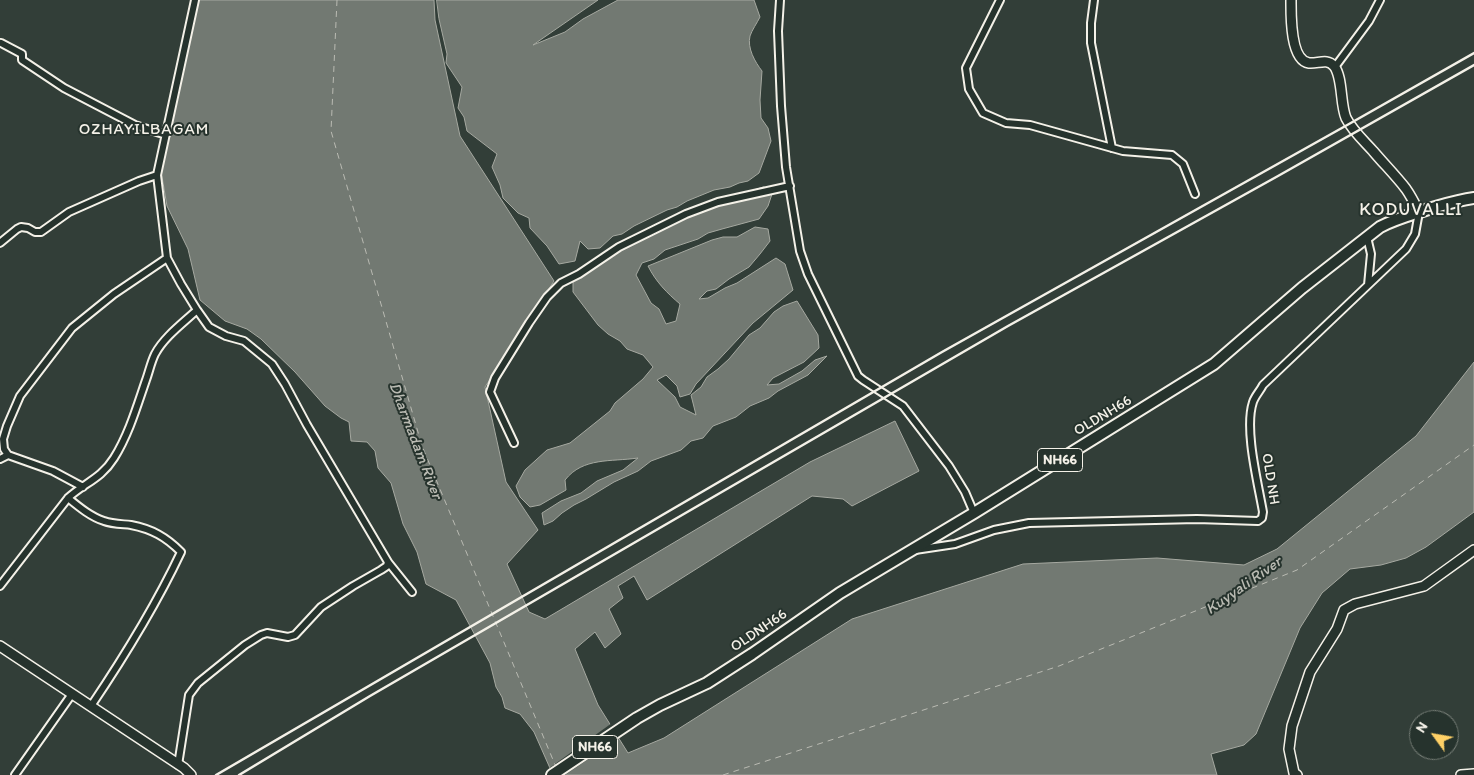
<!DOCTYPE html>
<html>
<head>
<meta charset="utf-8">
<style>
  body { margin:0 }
  #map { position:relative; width:1474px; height:775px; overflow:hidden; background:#323e38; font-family:Itim,sans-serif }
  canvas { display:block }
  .north { position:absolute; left:1409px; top:710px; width:50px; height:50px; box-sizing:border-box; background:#26332d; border:1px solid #787f78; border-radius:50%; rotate:302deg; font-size:14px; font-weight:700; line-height:20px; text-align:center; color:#f4f1e8 }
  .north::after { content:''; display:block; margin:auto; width:18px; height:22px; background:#ffd166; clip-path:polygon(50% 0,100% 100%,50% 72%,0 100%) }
</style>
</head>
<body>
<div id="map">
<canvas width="1474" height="775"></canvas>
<div class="north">N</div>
</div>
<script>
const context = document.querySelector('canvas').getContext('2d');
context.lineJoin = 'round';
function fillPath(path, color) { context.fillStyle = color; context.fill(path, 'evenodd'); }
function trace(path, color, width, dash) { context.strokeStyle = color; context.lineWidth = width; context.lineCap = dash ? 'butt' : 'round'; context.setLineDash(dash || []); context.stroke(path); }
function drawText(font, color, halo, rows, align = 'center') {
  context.font = font + ' Itim,sans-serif'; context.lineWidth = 4; context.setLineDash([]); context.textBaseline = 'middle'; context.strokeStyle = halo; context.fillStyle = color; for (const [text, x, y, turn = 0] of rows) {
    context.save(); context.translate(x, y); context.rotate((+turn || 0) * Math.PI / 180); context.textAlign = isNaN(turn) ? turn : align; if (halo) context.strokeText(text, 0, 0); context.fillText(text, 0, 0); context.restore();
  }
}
const water = new Path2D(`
  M199,0h235l1,20 25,116 94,145 -69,106 21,95 32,48 -31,34 22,48 16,7 265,-157 85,-41 24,50 -67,35 -9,-7 -31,-3 -165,104 -13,-24 -16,10 5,12 -14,11 12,25 -16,14 -10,-16 -20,17 23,56 30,48 36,-15 188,-119 171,-55 134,-6 87,7 33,-16 139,-113 58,-74v150l-48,35 -20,11 -25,7 -31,4 -28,24 -22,35 -44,106 -12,11 -33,9 6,21h-664l-19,-43 -14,-18 -15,-6 -3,-11 -6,-10 -6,-24 -34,-63 -30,-16 -9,-32 -14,-28 -12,-41 -13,-15 -3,-17 -8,-9 -16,-1 -2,-19 -8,-4 -16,-12 -30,-34 -34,-33 -14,-10 -22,-8 -25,-21 -12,-51 -21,-43 -6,-35 32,-149z
  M437,0h161l-65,45 32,-13 18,-13 35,-19h136l6,17c-3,6 -8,13 -10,19 -3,12 5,26 12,35l-2,29 1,18 7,10 3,13 -12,32 -11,8 -9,2 -9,4 -16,3 -27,11 -10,6 -10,3 -33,16 -12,8 -9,2 -13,12 -12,1 -8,-8 -5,20 -16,3 -12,-18 -17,-18 -1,-10 -11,-5 -15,-15 -3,-13 -8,-18 5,-13 -30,-23 -3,-14 -6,-9 4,-21 -16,-24 1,-9 -8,-35z
  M764,187l9,4 -5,15 -9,13 -37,10 -14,4 -10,6 -33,11 -11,9 -12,4 -6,12 15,28 8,6 7,15 10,-3 4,-17c-13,-11 -24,-22 -32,-38l64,-26 11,-3h14l18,-10 13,2 2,12 -10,13 -11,13 -20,12 -13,10 -9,2 -8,8 9,-1 17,-10 12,-5 39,-25 9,6 8,26 -40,33 -57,61 -6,10 -10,3 -3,-11 -11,-11 -9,5 18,17 5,10 16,8 -5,-20 10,-8 6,-10 11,-8 11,-10 20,-24 11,-7 14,-16 9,-6 14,-5 21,34 1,13 -15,14 -31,16 -6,7 12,-1 23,-13 13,-11 12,-4 -19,19 -30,16 -9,7 -19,8 -14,11 -23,9 -10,12 -12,3 -10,9 -30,11 -13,10 -24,11 -28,17 -12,6 -12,8 -9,8 -9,4 -2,-12 19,-12 20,-8 16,-12 26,-11 15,-12c-27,4 -55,-1 -73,22l1,10 -26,15 -10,2 -10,-10 -4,-11 9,-16 22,-20 23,-7 40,-32 5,-8 28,-24 10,-12 -10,-12 -16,-6 -7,-8 -12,-7 -10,-9 -25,-33v-12l62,-42 98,-41z`);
const pier = new Path2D(`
  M612,723l9,14 -56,38h-15l-2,-6z`);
const ferry = new Path2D(`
  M337,0l-6,131 91,315 134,321
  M723,775l336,-109 238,-96 177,-125`);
const street = new Path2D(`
  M780,0l-2,31 3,75 5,61 14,84 8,23 50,102 5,4 40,26 46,60 16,26 9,21
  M1000,0l-34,68 3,21 14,24 23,10 24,2 93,26 49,4 11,9 12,30
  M1094,0l-3,23v20l21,105
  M1,43l21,11v6l42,28 71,37 31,10
  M1335,67l34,-46 11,-21
  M1367,237l4,17 -3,31
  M0,243l17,-14 4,-2 7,1 7,4h6l28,-20 70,-31 18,-6
  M197,310l12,17 17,9 18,5 28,23 13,20 22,41 81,137 24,30
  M514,443l-24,-51 5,-14 34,-55 18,-26 14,-14 18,-9 40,-27 67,-33 32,-12 72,-16
  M8,455l-4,-6 -1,-10 4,-13 13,-30 52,-68 42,-34 53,-36
  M0,459l8,-4 45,16 30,16
  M68,498c11,9 23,19 36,23 8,3 18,3 27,4 21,4 35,12 50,27 -25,53 -57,105 -90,154
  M915,550l40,-6 39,-14 35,-7 168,-4 61,2 4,-3 1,-6c-5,-29 -19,-83 -10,-110 2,-6 7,-11 10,-17l143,-136 9,-15 4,-22
  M0,586l68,-88c16,-15 33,-19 46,-40 15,-24 23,-52 32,-78 3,-8 5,-18 9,-26 9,-17 28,-31 42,-44l-16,-26 -14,-26 -10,-83 38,-175
  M178,765l11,-70 9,-12 47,-38 16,-10 6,-2 21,4 7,-2 26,-28 32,-21 28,-16 6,-4 1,-4
  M15,775l57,-81`);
const secondary = new Path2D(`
  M1291,0c0,14 -1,60 18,63 9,1 18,-5 25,3 9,11 6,38 12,52 6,12 18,23 27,33 11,13 23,25 33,38 5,7 9,15 13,23
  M0,646l184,122 7,7
  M1297,775l-3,-2 -5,-24 3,-23 18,-54 27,-43 7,-19 11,-6 69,-18 50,-36
  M1461,775l13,-1`);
const primary = new Path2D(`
  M552,775l85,-57 23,-13 47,-22 45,-29 88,-61 134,-80 240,-149 88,-76 78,-61c17,-9 34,-13 52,-19 14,-4 27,-8 42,-10`);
const rail = new Path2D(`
  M216,775l726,-423 407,-228 125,-71
  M239,775l131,-79 638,-370 270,-150 196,-111`);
const shields = [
  [1060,460,45],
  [595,747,45]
];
const shieldNames = [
  ["NH66",1060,460],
  ["NH66",595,747]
];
const streetNames = [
  ["OLDNH66",1103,416,-31],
  ["OLD NH",1270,479,81],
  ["OLDNH66",759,631,-34]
];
const neighbourhoodNames = [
  ["OZHAYILBAGAM",144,130]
];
const waterNames = [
  ["Dharmadam River",415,441,69],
  ["Kuyyali River",1244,586,-35]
];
const quarterNames = [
  ["KODUVALLI",1411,210]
];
fillPath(water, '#727972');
trace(water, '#a6a9a1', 1);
fillPath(pier, '#323e38');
trace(ferry, '#babbb3', 1, [6, 5]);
trace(street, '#f4f1e8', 10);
trace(secondary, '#f4f1e8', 12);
trace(primary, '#f4f1e8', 14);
trace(street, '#26332d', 6);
trace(secondary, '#26332d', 9);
trace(primary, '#26332d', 10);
trace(rail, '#f4f1e8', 2.5);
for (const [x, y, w] of shields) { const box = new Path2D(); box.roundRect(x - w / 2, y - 11.5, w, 23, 4); context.fillStyle = '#26332d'; context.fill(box); trace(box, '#f4f1e8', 1); }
drawText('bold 14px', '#f4f1e8', null, shieldNames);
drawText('15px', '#f4f1e8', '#26332d', streetNames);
context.letterSpacing = '1px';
drawText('16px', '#f4f1e8', '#26332d', neighbourhoodNames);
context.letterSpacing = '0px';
drawText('italic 16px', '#babbb3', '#26332d', waterNames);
context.letterSpacing = '1px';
drawText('18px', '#f4f1e8', '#26332d', quarterNames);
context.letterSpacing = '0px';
</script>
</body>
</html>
